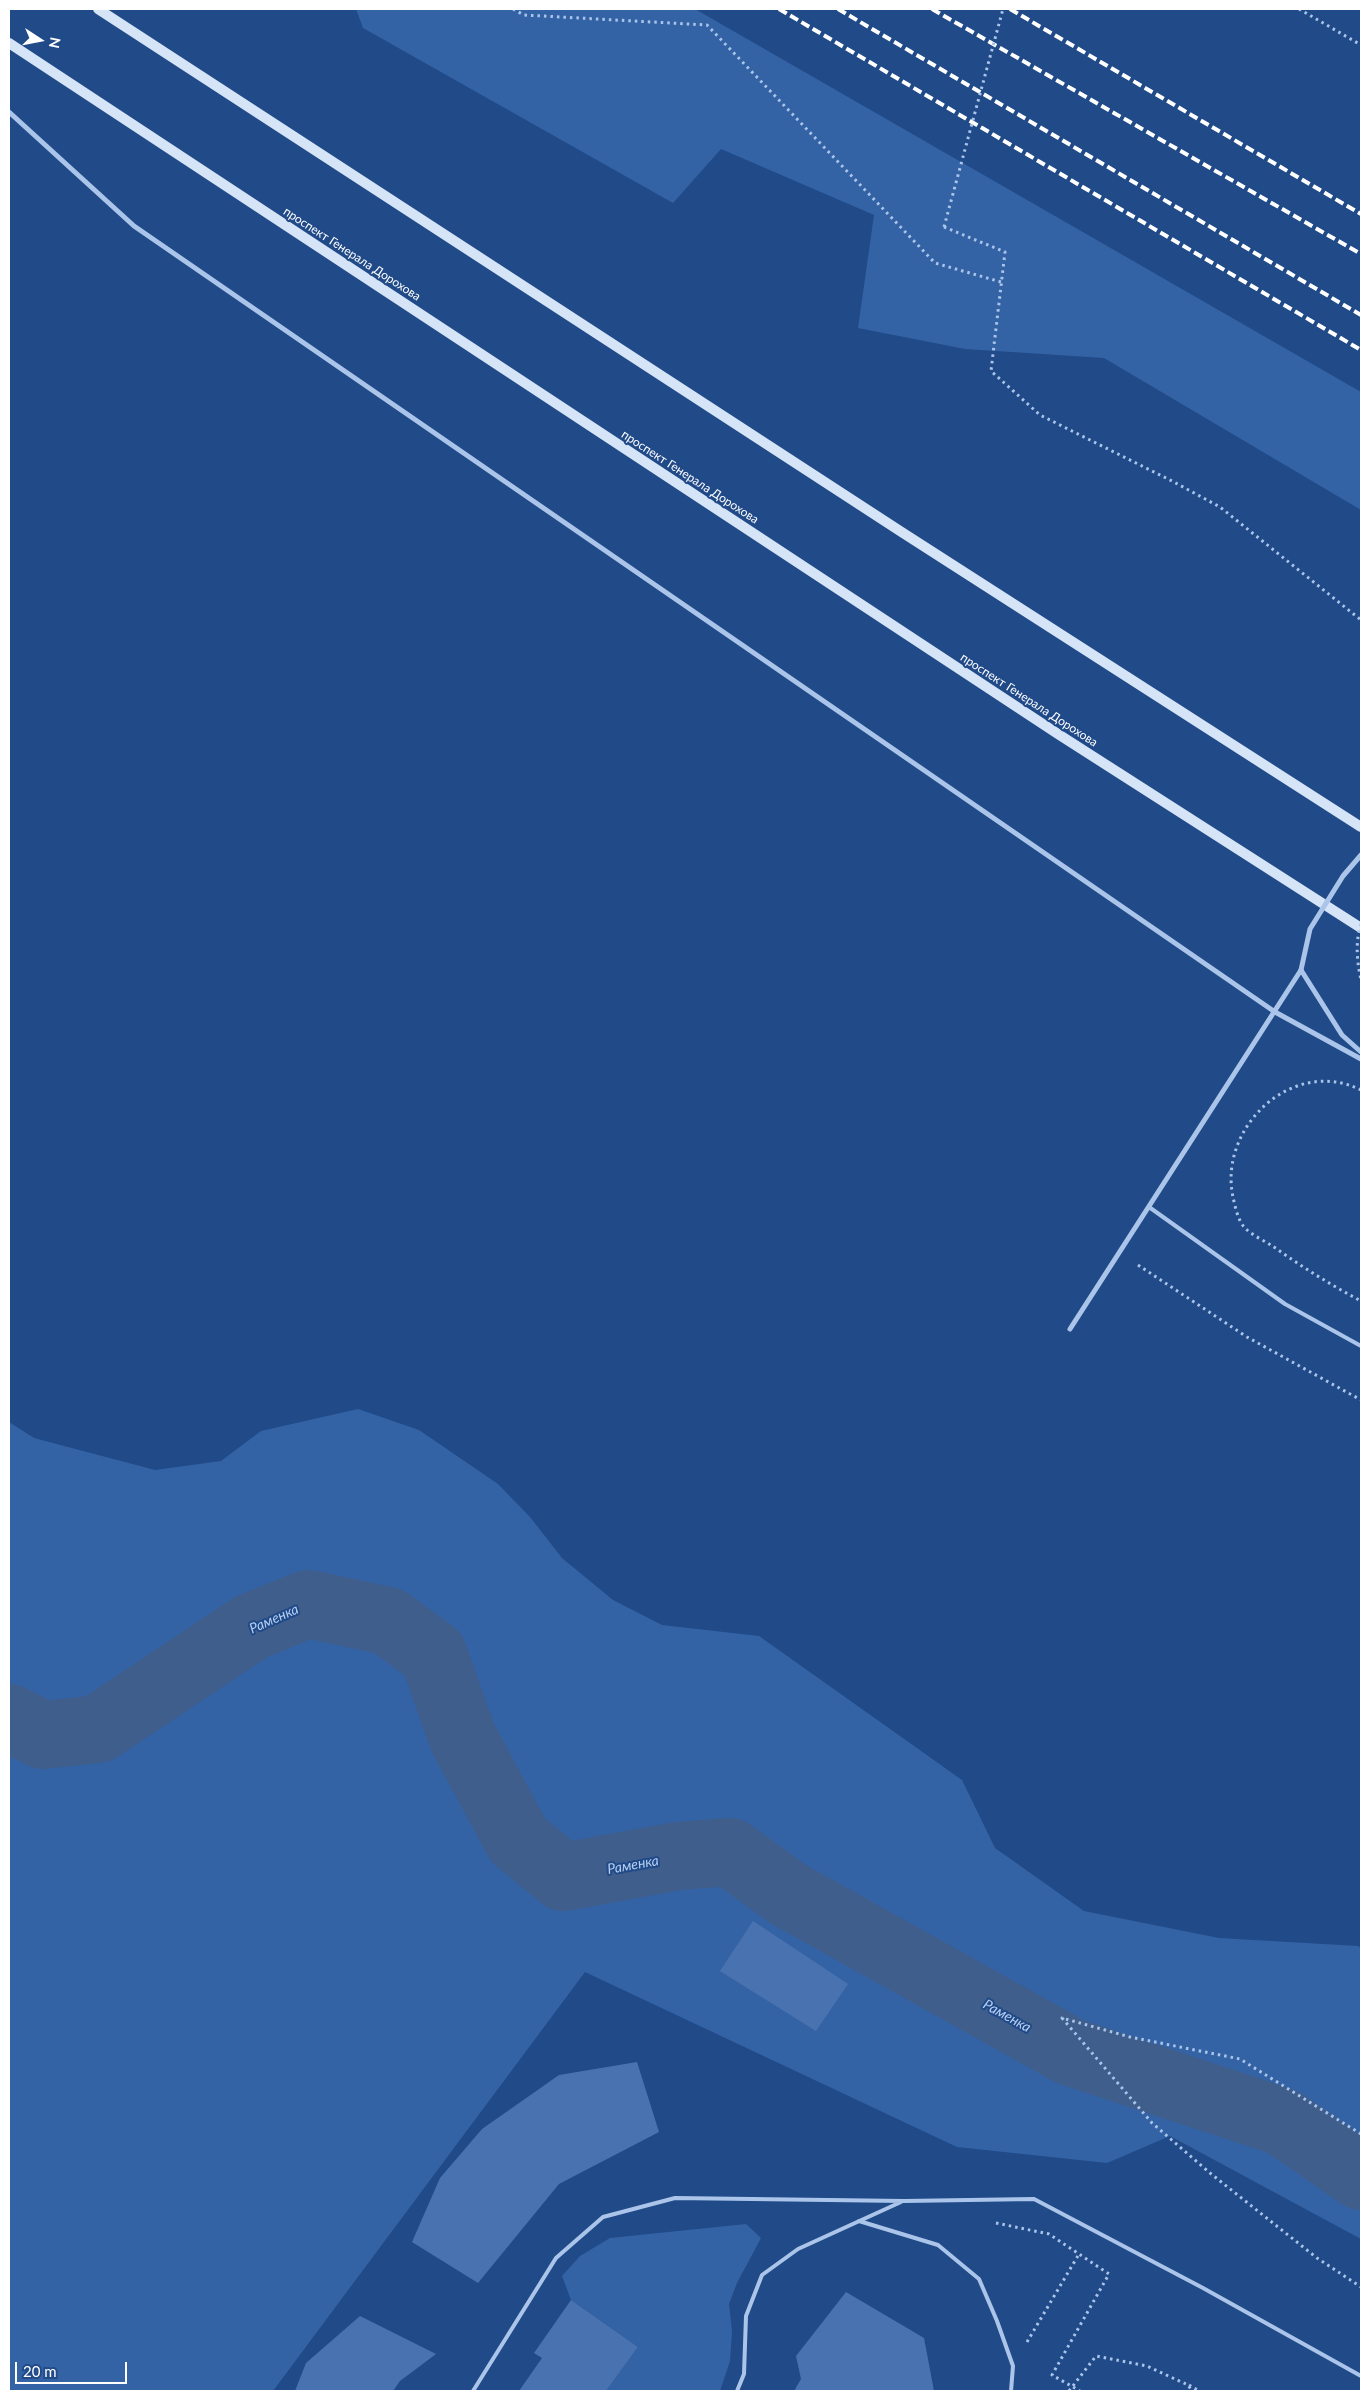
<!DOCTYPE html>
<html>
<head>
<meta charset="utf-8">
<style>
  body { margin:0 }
  #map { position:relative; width:1370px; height:2400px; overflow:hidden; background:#204a88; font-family:Lato,sans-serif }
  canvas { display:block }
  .frame { position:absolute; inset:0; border:10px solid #fff; pointer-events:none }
  .north { position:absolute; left:15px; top:15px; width:50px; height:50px; -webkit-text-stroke:4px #204a88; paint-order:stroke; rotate:101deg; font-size:14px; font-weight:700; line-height:20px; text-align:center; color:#fff }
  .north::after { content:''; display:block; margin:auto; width:18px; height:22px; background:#fff; clip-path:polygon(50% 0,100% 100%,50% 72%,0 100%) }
  .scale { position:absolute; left:15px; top:2362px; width:112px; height:22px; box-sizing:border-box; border:2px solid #fff; border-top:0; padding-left:6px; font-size:15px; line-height:18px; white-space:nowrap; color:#fff; -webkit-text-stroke:4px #204a88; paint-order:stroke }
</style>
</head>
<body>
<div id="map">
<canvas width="1370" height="2400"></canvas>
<div class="frame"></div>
<div class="north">N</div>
<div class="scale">20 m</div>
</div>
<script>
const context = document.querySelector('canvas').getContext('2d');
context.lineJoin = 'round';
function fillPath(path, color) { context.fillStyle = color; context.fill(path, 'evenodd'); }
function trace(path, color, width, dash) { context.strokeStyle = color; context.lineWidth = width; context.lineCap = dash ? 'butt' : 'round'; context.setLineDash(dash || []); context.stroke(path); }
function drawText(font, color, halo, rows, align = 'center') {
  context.font = font + ' Lato,sans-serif'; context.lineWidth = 4; context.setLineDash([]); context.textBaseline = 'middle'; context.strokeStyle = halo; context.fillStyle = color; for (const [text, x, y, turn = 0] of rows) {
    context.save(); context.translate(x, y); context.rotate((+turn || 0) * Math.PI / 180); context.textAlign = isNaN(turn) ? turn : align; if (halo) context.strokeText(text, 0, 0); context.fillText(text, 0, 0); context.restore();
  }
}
const green = new Path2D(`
  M356,9h339l666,383v118l-257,-152 -139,-9 -107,-21 16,-113 -153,-66 -48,54 -310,-175z
  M358,1409l61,21 79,54 32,33 32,41 51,42 49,25 97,11 203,144 33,68 89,63 135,27 139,8 3,2v291l-191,-103 -63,27 -150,-16 -372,-175 -312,419h-264v-969l25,16 121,32 66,-9 40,-30z
  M746,2224l15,14 -24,45 -8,21 3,27 -2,30 -10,30h-114l32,-44 -67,-47 -9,-24 18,-20 30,-18z`);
const river = new Path2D(`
  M9,1718l34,17 55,-6 153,-102 57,-23 80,17 45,33 30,84 55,102 45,37 115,-21 52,-4 58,42 283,158 212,70 78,54`);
const building = new Path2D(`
  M753,1921l95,63 -32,47 -96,-60z
  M637,2062l22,70 -100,52 -81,99 -66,-41 28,-64 42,-49 77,-54z
  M846,2292l78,46 10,53h-140l7,-12 -5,-23z
  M571,2300l67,47 -32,44h-87l23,-33 -8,-5z
  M360,2316l76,38 -36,27 -7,10h-98l11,-28z`);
const path = new Path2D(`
  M513,9l11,6 183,10 228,238 66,19
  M1299,9l62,36
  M944,227l61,25 -14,119 49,44 132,66 48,26 141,113
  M1361,1090c-68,-34 -143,37 -128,107 2,9 5,24 12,31 8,8 20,13 29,19 28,20 57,38 87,54
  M1138,1265l109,72 114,63
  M1361,2134l-121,-75 -110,-22 -68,-19 90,105 58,50 107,85 44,29
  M996,2223l53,11 60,40 -57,101 28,16
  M1027,2342l52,-88
  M1189,2385l10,6
  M1069,2391l27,-35 51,10 41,19 4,6`);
const service = new Path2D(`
  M1149,1207l136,97 76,42
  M859,2221l79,24 41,34 18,42 16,45 -2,25
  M473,2391l83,-133 47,-41 72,-19 229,3 130,-2 169,89 158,88
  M737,2391l7,-17 2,-58 16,-41 36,-26 103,-47`);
const minor = new Path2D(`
  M9,112l125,114 1141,786 86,47
  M1070,1329l231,-359 41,65 19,17`);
const secondary = new Path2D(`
  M98,9l802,522 461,296
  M9,43l1049,691 303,194`);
const rail = new Path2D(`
  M779,9l582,341
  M838,9l523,306
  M932,9l429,245
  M1010,9l351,205`);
const pathBridge = new Path2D(`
  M944,227l59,-218
  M1361,924c-6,18 -4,38 0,56`);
const minorBridge = new Path2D(`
  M1301,970l9,-41 33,-53 18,-21`);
const streetNames = [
  ["проспект Генерала Дорохова",352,254,33],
  ["проспект Генерала Дорохова",690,477,33],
  ["проспект Генерала Дорохова",1029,700,33]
];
const waterNames = [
  ["Раменка",274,1619,-24],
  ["Раменка",633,1865,-10],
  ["Раменка",1007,2016,29]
];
fillPath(green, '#3463a5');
trace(river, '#405e8b', 68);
fillPath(building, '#4973b0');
trace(path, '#abc5ea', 3, [2.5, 4]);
trace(service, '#abc5ea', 4);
trace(minor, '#abc5ea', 5);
trace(secondary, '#d6e4f8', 10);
trace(rail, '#fff', 4, [9, 4]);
trace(pathBridge, '#abc5ea', 3, [2.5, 4]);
trace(minorBridge, '#abc5ea', 5);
drawText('12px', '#fff', '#204a88', streetNames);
drawText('italic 14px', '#b6cff2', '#204a88', waterNames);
</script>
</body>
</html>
